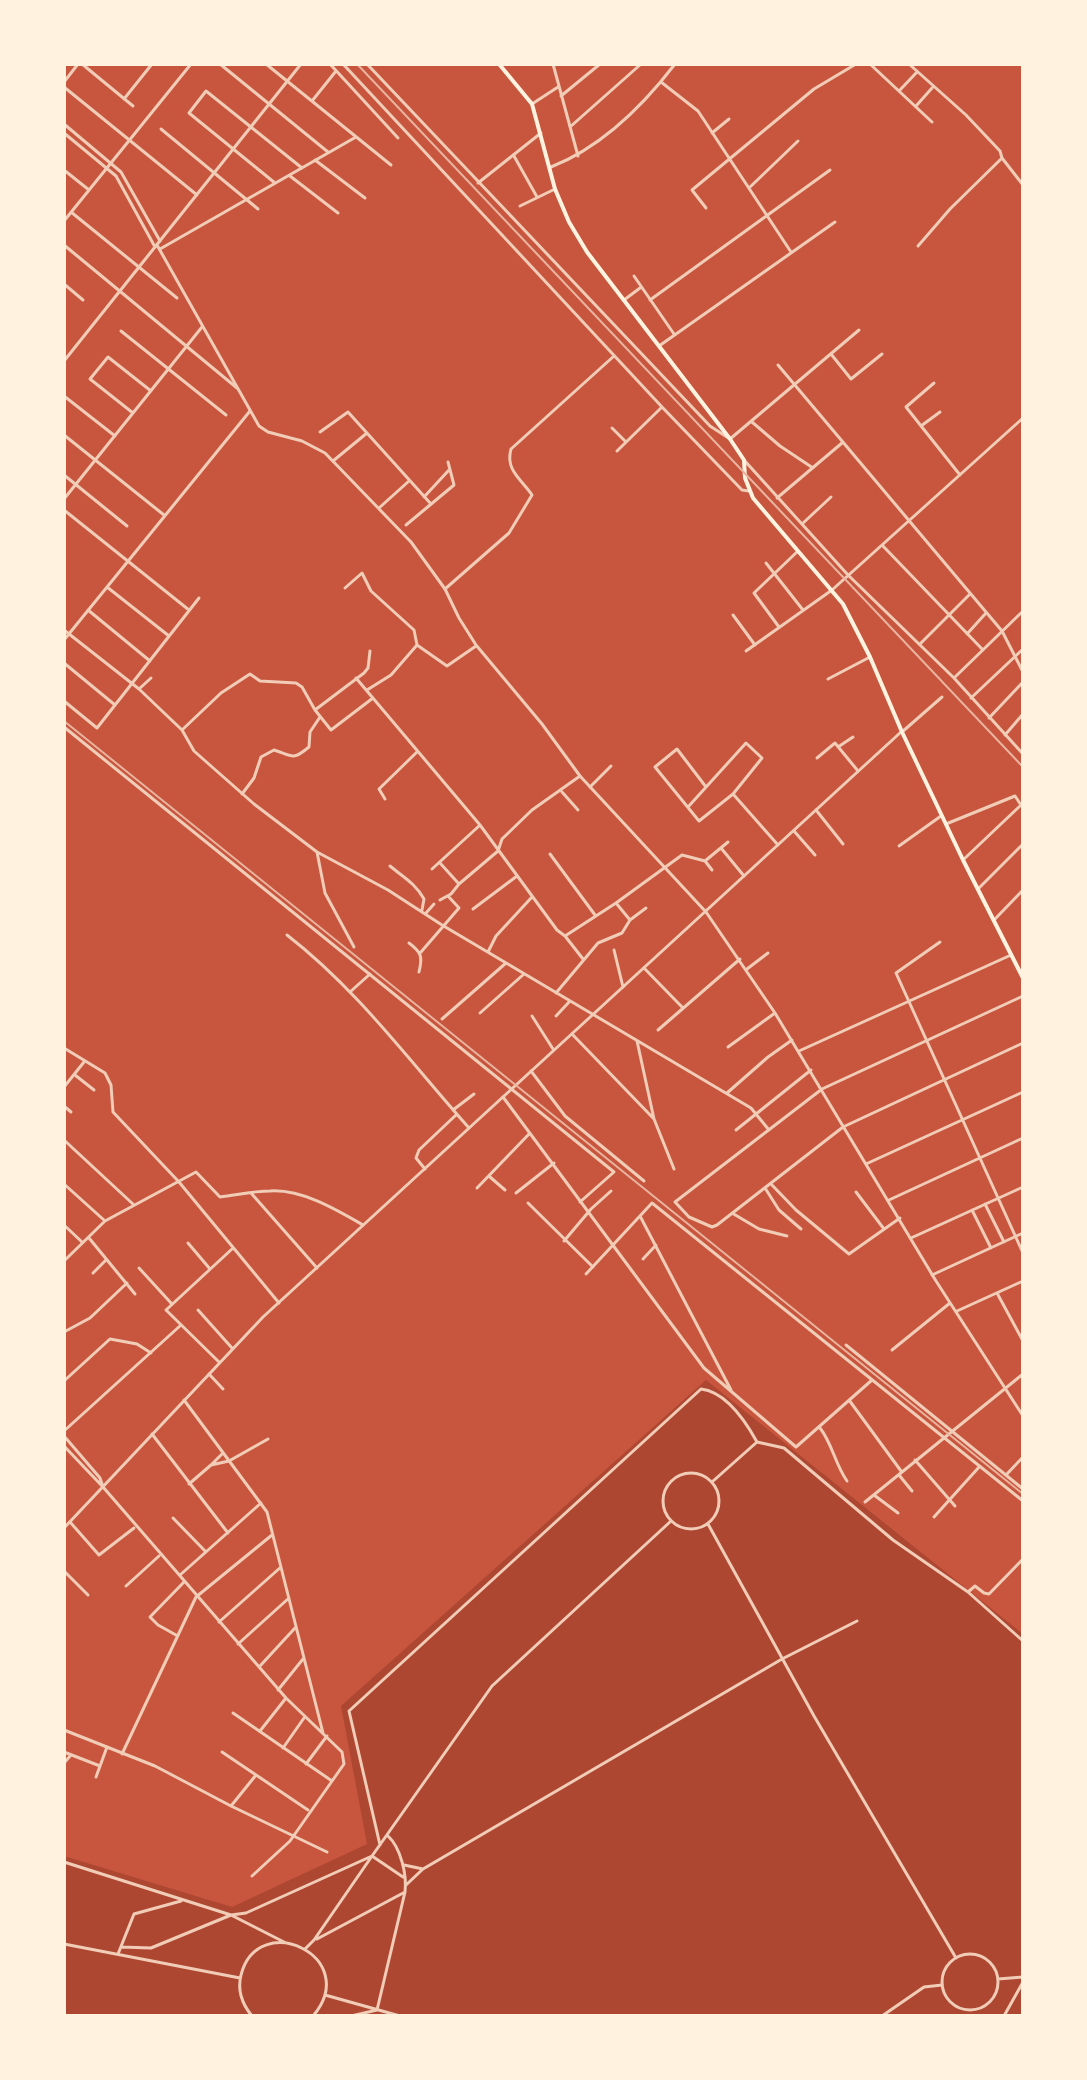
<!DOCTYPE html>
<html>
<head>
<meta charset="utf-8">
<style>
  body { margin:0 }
  #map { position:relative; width:1087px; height:2080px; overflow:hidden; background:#c8553d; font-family:Rubik,sans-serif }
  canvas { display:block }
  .frame { position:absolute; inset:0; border:66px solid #fff3e0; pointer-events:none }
</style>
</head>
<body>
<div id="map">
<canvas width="1087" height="2080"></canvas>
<div class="frame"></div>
</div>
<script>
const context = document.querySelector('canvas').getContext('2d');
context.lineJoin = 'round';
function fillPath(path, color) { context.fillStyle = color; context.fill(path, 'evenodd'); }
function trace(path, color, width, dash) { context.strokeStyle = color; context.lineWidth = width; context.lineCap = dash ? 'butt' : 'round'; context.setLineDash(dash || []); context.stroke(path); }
const green = new Path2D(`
  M706,1380l317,254v382h-959v-160l168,51 135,-63 -26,-138z`);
const minor = new Path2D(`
  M82,64l51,42
  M220,64l108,88
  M266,64l125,101
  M330,64l68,74
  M343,64l319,343 80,83 7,1
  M367,64l343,362 20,13 129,-109
  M553,64l25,92
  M870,64l62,58
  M909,64l57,51 34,36 2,7 21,27
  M64,82l14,-18
  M661,82l37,29 93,141
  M64,87l133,108
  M899,91l18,-19
  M561,96l39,-32
  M124,99l28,-35
  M312,101l24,-30
  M532,104l26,-17
  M916,106l16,-18
  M570,127l71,-63
  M161,129l97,80
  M712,133l17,-14
  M514,156l23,41
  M315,160l50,38
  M551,167c51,-20 91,-60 124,-103
  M64,170l25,20
  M290,176l48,37
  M275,183l-86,-70 17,-22 96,77
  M478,183l63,-50
  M749,188l49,-47
  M520,206l35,-17
  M706,208l-14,-18 122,-101 42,-25
  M71,212l106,86
  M64,221l127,-157
  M64,245l173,143
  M918,246l32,-37 52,-51
  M160,249l196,-112
  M634,276l40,58
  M64,284l19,16
  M624,300l16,-12
  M650,300l180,-130
  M121,331l105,84
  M659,346l176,-124
  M831,354l20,25 31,-25
  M64,361l237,-297
  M778,365l224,266 21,41
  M934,383l-28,24 54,68
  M64,396l51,40
  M133,413l-43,-34 18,-22 43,34
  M752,422l28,24 33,22
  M921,426l19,-14
  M612,428l14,14
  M320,432l28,-20 83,92
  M64,435l100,80
  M617,451l45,-44
  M744,460l104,115 106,103 69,76
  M333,461l34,-28
  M64,475l63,51
  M424,497l25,-27
  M777,498l65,-55
  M64,499l138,-172
  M379,508l30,-27
  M64,510l125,100
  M802,524l29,-27
  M406,525l48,-40 -6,-23
  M882,545l101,105
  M766,563l37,47
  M107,587l62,49
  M345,588l17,-15 9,18 43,39 3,15
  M445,589l64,-56 23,-38c-11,-16 -27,-25 -21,-46l103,-93
  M88,610l62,51
  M733,615l22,30
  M779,627l-25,-34 44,-42
  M64,630l75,59 43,41 12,21 60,53 63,48 71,38 54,35 309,183 18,22
  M967,634l19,-21
  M64,640l186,-229
  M920,644l50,-50
  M417,645l30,21 29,-20
  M746,651l86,-61 191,-172
  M64,663l51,42
  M356,678l124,147 77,105 8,6 18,23
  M954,678l69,-67
  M828,679l42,-22
  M139,689l12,-11
  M367,690l24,-15 26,-30
  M971,698l52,-49
  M64,701l33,27 102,-130
  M315,710l49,-37 4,-5 2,-17
  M989,718l34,-36
  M64,727l550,445 -34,30
  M182,730l39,-37 29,-19 10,7 36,2 6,4 13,23 16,20 42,-32
  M902,732l40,-35
  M1005,735l18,-21
  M838,747l15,-10
  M817,758l18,-15 23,28
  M590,787l21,-21
  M562,792l16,18
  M242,794l12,-16 7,-21 13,-7c19,6 18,11 35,-3l1,-15 10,-15
  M733,794l45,51
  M385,799l-6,-10 38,-37
  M688,807l58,-64 16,15 -29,36 -34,27 -44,-54 22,-18 29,38
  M816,810l27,34
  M946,824l69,-28 6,9 -58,55
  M794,831l21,24
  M899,846l42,-30
  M721,848l23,28
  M317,852l8,41 29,54
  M550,854l45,61
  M705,861l23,-19
  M440,863l19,21
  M390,866c13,11 25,17 34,33l-2,11
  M432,869l47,-43
  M978,889l45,-45
  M440,900l11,-6 8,-10 39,-33 4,-12 30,-29 48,-34
  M616,903l14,17
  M473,909l44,-33
  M706,912l69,101 161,268 87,135
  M426,913l8,-9
  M995,919l28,-29
  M287,935c71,55 123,127 182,193
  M565,936l51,-33 66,-48 23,6 7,9
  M940,942l-44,31 127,280
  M409,943c12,9 14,13 10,29
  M614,950l9,37
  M421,952l38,-44 -11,-12
  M488,952l8,-16 36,-39
  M644,968l39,40
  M747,969l21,-16
  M350,992l20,-18
  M556,993l42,-50 24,-10 8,-13 16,-12
  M1023,996l-201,93 -147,113 14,15 23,10 5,-2 126,-98 180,-84
  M480,1013l44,-39
  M532,1016l21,33
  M556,1016l14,-15
  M442,1019l64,-56
  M658,1030l82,-71
  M572,1034l82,85
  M637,1041l17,78 20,50
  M728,1047l47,-34
  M64,1048l41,25 6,12 2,27 66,70 100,121
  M799,1051l212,-96
  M531,1071l34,45 79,65
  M75,1075l19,15
  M64,1087l20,-25
  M727,1093l41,-36 24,-17
  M503,1097l201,271 92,79 76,-67
  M64,1106l7,6
  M453,1110l21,-16
  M736,1130l75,-60
  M64,1140l70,65
  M866,1164l157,-72
  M425,1169l-9,-11 3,-8 38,-36
  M490,1177l15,13
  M64,1184l41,37
  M771,1184l25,26 53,44 51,-36
  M477,1188l53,-55
  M765,1188l14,22 22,19
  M856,1192l28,37
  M251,1193l66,75
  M516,1193l38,-30
  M889,1200l134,-62
  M528,1203l65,64
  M985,1204l19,38
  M972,1210l19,38
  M732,1213l27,16 28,7
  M640,1216l91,174
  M64,1225l18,17
  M89,1238l46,56
  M911,1238l112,-51
  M564,1241l27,-32 20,-18
  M188,1243l22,26
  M643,1259l13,-14
  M64,1261l41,-40 91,-49 24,25c17,-2 33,-6 50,-6 32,-2 67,19 93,34
  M139,1268l32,35
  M93,1273l13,-13
  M586,1274l66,-71 371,298
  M932,1275l91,-42
  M997,1293l26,48
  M198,1310l34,38
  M957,1311l66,-30
  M64,1332l26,-14 37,-35
  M846,1345l177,144
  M892,1350l58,-47
  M219,1362l-53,-52 66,-61
  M209,1374l14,15
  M64,1381l46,-42 27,5 14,9
  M184,1400l83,112 56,221
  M849,1400l52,71
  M820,1428c12,15 15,36 27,53
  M64,1431l117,-106
  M152,1434l76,99
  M757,1442l27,6 109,92 75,52 55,49
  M915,1460l40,46
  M211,1465l11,-11
  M663 1501a28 28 0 1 1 56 0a28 28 0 1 1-56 0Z
  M899,1475l13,16
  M1006,1475l17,-18
  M189,1484l22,-19 18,-4 39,-22
  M103,1487l183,211 56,54 2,12 -54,77 -38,35
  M874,1495l24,18
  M865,1502l158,-128
  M934,1517l46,-51
  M173,1518l33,34
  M70,1522l29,33 35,-27
  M708,1524l106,192 142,242
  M64,1571l24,24
  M180,1575l81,-72
  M126,1586l33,-30
  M968,1592l7,-6 9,7 5,1 34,-35
  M219,1622l62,-55
  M176,1635l-18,-10 -8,-8 34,-35
  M238,1644l51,-46
  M260,1666l35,-38
  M278,1690l25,-31
  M233,1713l99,68
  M64,1730l91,36 76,40 96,46
  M260,1731l26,-33
  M283,1748l21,-30
  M64,1752l36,14
  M222,1752l86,58
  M122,1754l74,-157 76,-62
  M64,1763l7,-8
  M306,1764l21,-28
  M96,1777l11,-30
  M231,1806l25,-31
  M380,1845l-31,-134 352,-322c25,3 45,33 56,53l-45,40
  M64,1862l167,53 15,-2 126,-57 120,-170 179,-165
  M404,1865l19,4
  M406,1885l17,-16 359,-210 75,-38
  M317,1939l88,-47
  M64,1944l176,34
  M121,1947l30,1 80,-33 53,27
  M305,1949l9,-9 58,-84 31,21
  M942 1982a28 28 0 1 1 56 0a28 28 0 1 1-56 0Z
  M118,1954l16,-40 47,-13
  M998,1979l25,-2
  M325,1995l75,21
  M252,2016c-10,-12 -15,-25 -11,-41 17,-67 122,-18 72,41
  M351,2016l26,-6 28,-118c2,-17 -4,-44 -17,-56
  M882,2016l42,-29 18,-2
  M1004,2016l19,-34`);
const tertiary = new Path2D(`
  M64,124l57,48 39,69
  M64,133l52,43 39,71
  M157,245l102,181 9,6 34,9 23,12 86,89 34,47 14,29 17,27 66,79 38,52 126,136
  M64,1436l36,42 3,9
  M64,1446l39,41
  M64,1528l199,-211 638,-585`);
const secondary = new Path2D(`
  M499,64l33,40 23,85 14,33 18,30 143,187 14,21 1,18 8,20 90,106 27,53 32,75 61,128 60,118`);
const rail = new Path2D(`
  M357,64l666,703
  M64,721l959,773`);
fillPath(green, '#ae4732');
trace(minor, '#f1ccb7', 3);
trace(tertiary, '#f1ccb7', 3);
trace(secondary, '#fff3e0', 4);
trace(rail, '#e9b49f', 2);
</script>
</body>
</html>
